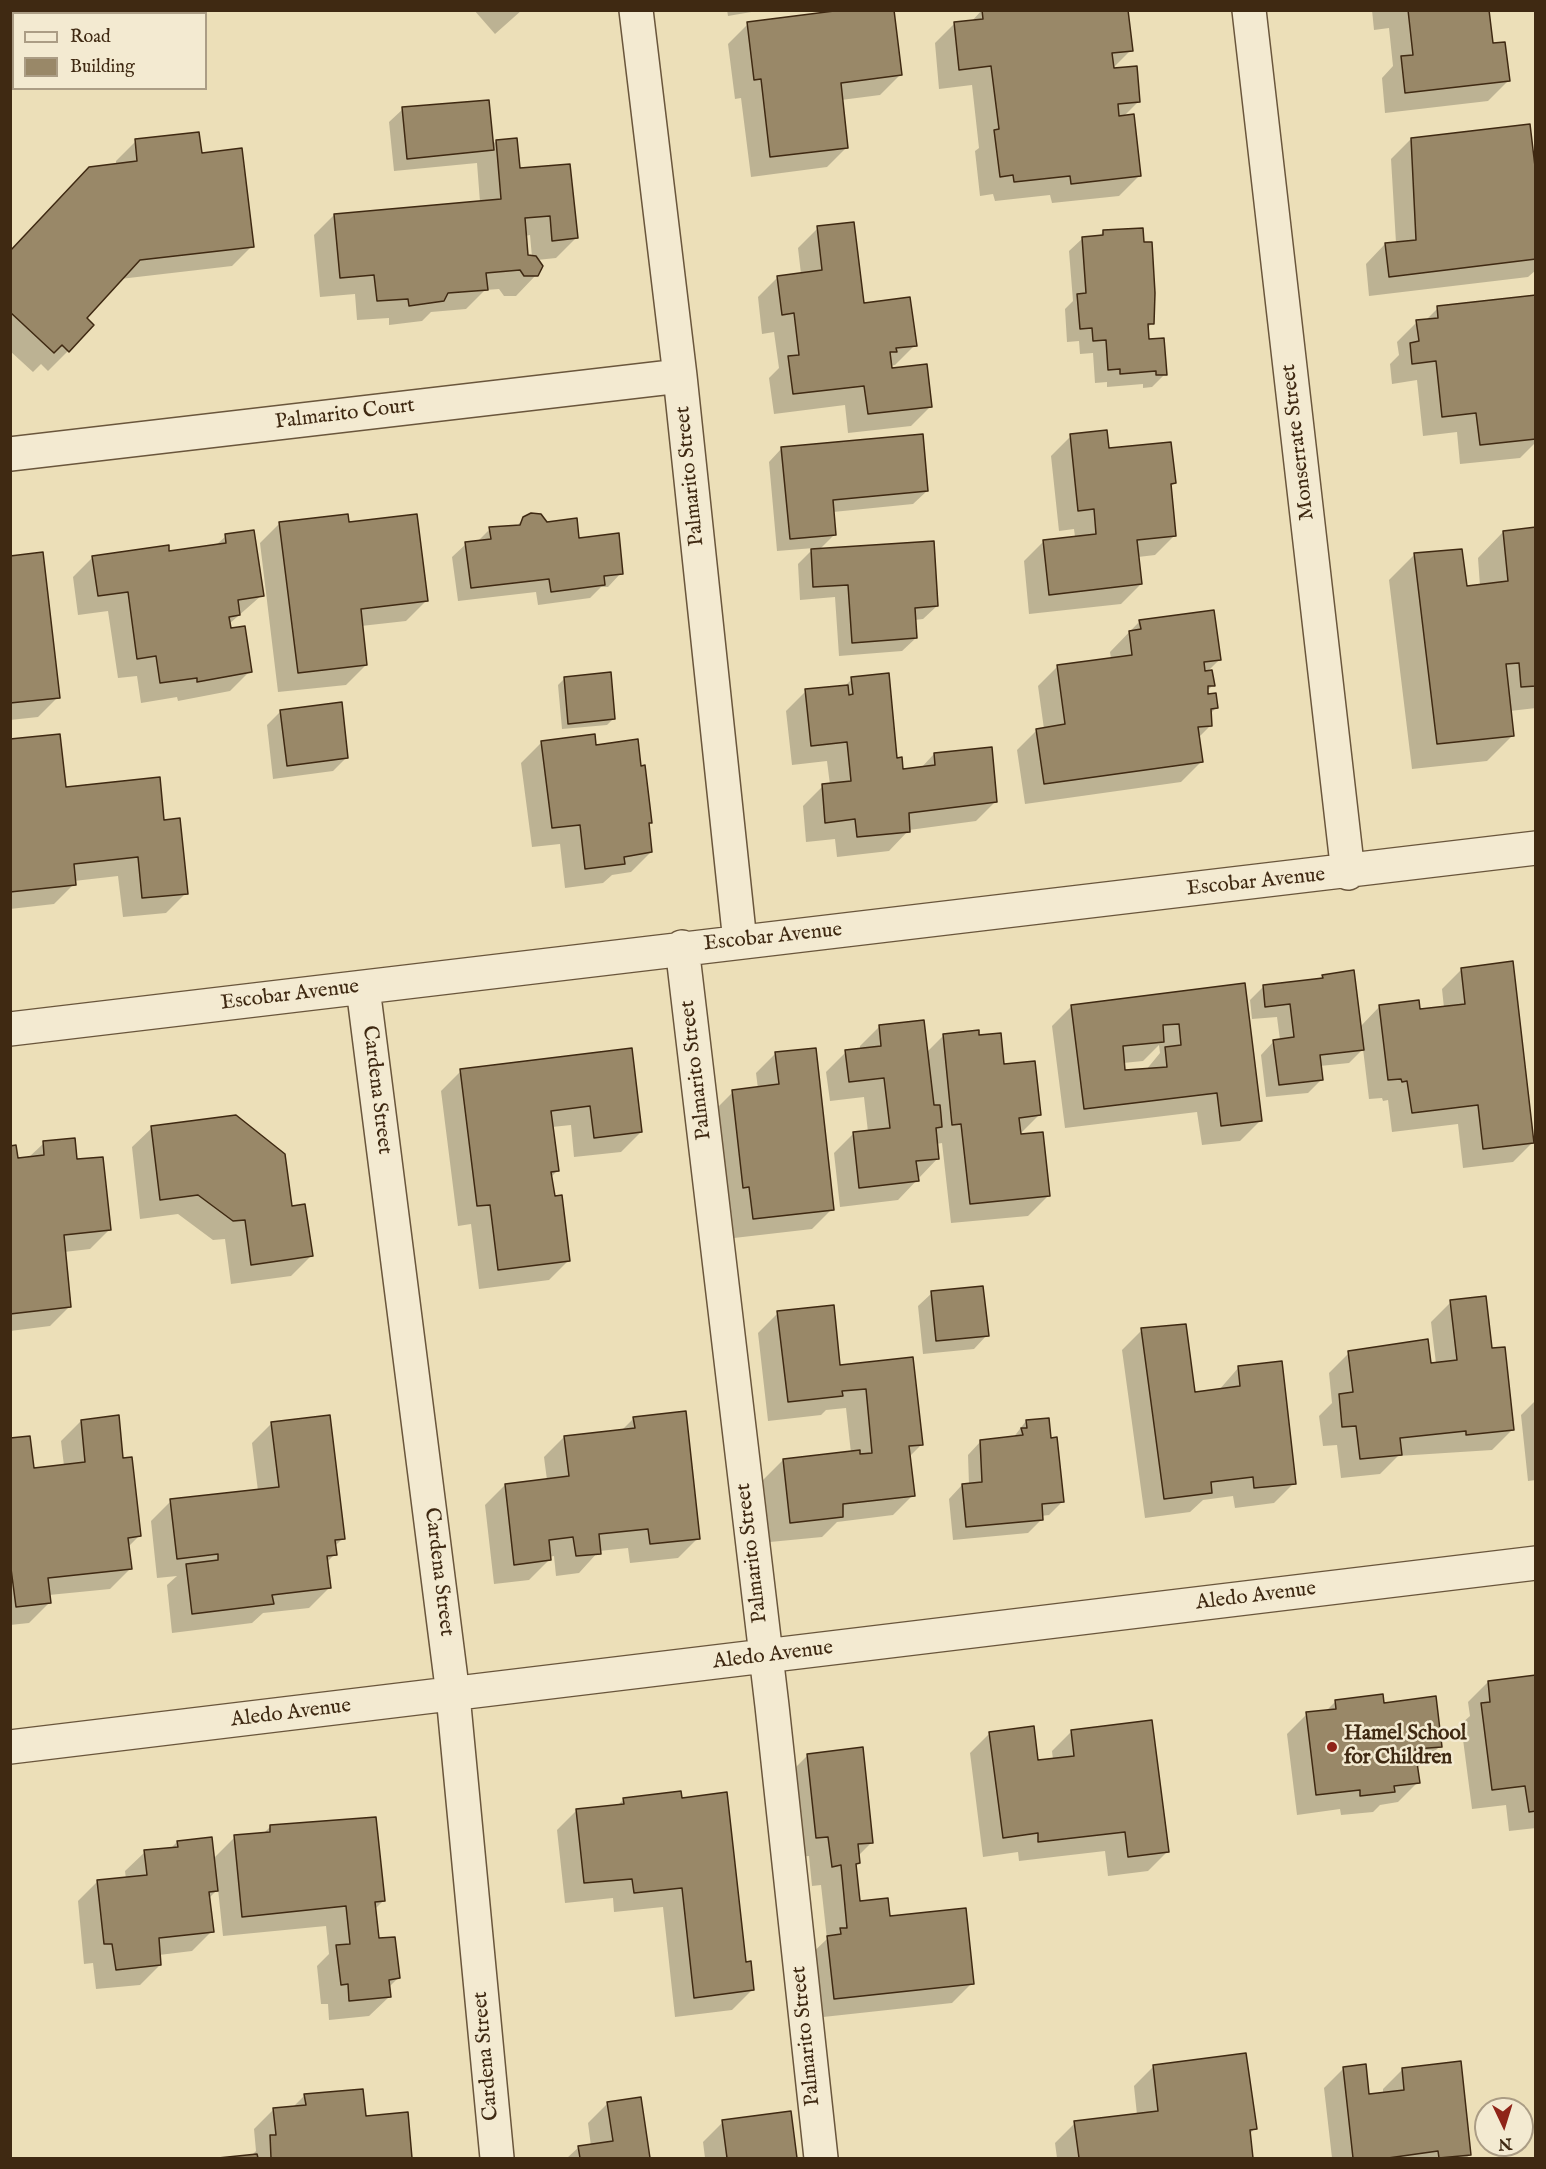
<!DOCTYPE html>
<html>
<head>
<meta charset="utf-8">
<style>
  body { margin:0 }
  #map { position:relative; width:1546px; height:2169px; overflow:hidden; background:#ecdfb8; font-family:"IM FELL English",serif }
  canvas { display:block }
  .frame { position:absolute; inset:0; border:12px solid #3f2912; pointer-events:none }
  .legend { position:absolute; left:12px; top:12px; width:195px; height:78px; box-sizing:border-box; background:#f3ead1; border:2px solid #ab9d85; margin:0; padding:8px 10px; list-style:none; font-size:18px; color:#3f2912 }
  .legend li { display:flex; align-items:center; gap:12px; height:30px }
  .legend b { width:30px; border:2px solid #ab9d85 }
  .north { position:absolute; left:1474px; top:2097px; width:60px; height:60px; box-sizing:border-box; background:#f3ead1; border:2px solid #ab9d85; border-radius:50%; rotate:176deg; font-size:16px; font-weight:700; line-height:24px; text-align:center; color:#3f2912 }
  .north::after { content:''; display:block; margin:auto; width:21px; height:27px; background:#8f2418; clip-path:polygon(50% 0,100% 100%,50% 72%,0 100%) }
</style>
</head>
<body>
<div id="map">
<canvas width="1546" height="2169"></canvas>
<div class="frame"></div>
<ul class="legend">
<li><b style="height:8px;background:#f3ead1"></b>Road</li>
<li><b style="height:16px;background:#998868"></b>Building</li>
</ul>
<div class="north">N</div>
</div>
<script>
const context = document.querySelector('canvas').getContext('2d');
context.lineJoin = 'round';
function fillPath(path, color) { context.fillStyle = color; context.fill(path, 'evenodd'); }
function trace(path, color, width, dash) { context.strokeStyle = color; context.lineWidth = width; context.lineCap = dash ? 'butt' : 'round'; context.setLineDash(dash || []); context.stroke(path); }
function drawText(font, color, halo, rows, align = 'center') {
  context.font = font + ' "IM FELL English",serif'; context.lineWidth = 5; context.setLineDash([]); context.textBaseline = 'middle'; context.strokeStyle = halo; context.fillStyle = color; for (const [text, x, y, turn = 0] of rows) {
    context.save(); context.translate(x, y); context.rotate((+turn || 0) * Math.PI / 180); context.textAlign = isNaN(turn) ? turn : align; if (halo) context.strokeText(text, 0, 0); context.fillText(text, 0, 0); context.restore();
  }
}
const shadow = new Path2D(`
  M474,10h48l-27,24z
  M727,10h36l-35,6z
  M982,10h145l4,40 -20,20 28,31 -16,16 16,59 -20,20 -67,7 -2,-8 -55,6 -2,-7 -13,2 -5,-45 4,-3 -7,-63 -33,4 -4,-46 20,-20 16,-1z
  M1372,10h116l3,34 17,37 -20,20 -103,12 -3,-35 11,-12 -4,-38 -15,2z
  M748,24l152,51 -20,20 -39,5 6,47 -20,20 -76,10 -10,-79 -6,1 -7,-55z
  M403,109l89,36 4,-4 80,97 -20,20 -19,2 -1,15 -20,21h-12l-5,-7 -14,1 -19,19 -35,3 -9,9 -33,4v-7l-32,2 -2,-26 -35,3 -6,-62 20,-20 146,-13 -3,-39 -83,8 -5,-49zM530,235l2,22 -5,-1 -2,-20z
  M1411,139l125,46v85l-8,7 -159,19 -3,-32 19,-20 11,-1 -5,-84z
  M136,141l116,105 -20,20 -112,13 -36,39 -16,33 -20,20 -7,-7 -8,8 -23,-21v-99l106,-87v-4z
  M818,228l45,76 52,41 -20,20 -5,1 1,4 40,36 -20,20 -63,7 -3,-28 -71,9 -5,-36 10,-10 -5,-36 -12,2 -4,-37 20,-20 23,-3 -3,-26z
  M1103,232l49,91 -5,6 1,12 17,33 -13,13 -9,1v-4l-36,3v-5l-12,1 -2,-30 -13,1 -1,-13 -12,1 -2,-33 8,-8 -4,-50 14,-13 15,-1z
  M1536,296v146l-16,16 -60,6 -3,-32 -34,4 -6,-56 -25,4 -2,-20 9,-9 -2,-13 20,-20 8,-1 13,-13z
  M1071,436l37,14 66,33 -4,4 5,48 -20,20 -17,2 3,27 -20,20 -92,10 -5,-53 20,-20 31,-4 -1,-8 -15,2 -8,-75z
  M782,448l145,43 -14,13 -80,8 2,22 -16,16 118,56 -14,13 -9,1 2,18 -14,13 -63,5 -4,-59 -35,3 -2,-36 16,-16 -37,3 -8,-89z
  M524,519l22,4 32,16 43,34 -13,14h-7l-11,11 -52,7 -2,-13 -78,9 -6,-44 14,-13 11,-2 13,-13 26,-3z
  M280,523h68l78,78 -20,20 -45,5 5,39 -20,20 -68,7 -18,-149z
  M1536,529v179l-26,3 3,24 -26,26 -75,8 -23,-189 26,-26 51,33 14,-1 -2,-28 25,-26z
  M226,536l36,59 -33,29 21,47 -20,20 -52,10 -1,-4 -36,6 -4,-27 -19,2 -10,-67 -30,4 -5,-38 20,-20 75,-4 47,-7z
  M10,558l48,139 -20,20 -28,3z
  M1140,621l79,39 -13,13 7,12 -7,7 10,16 -6,6 1,11 -13,13 3,24 -20,20 -156,22 -8,-54 20,-20 7,-1 -6,-43 20,-20 53,-7 -1,-7z
  M564,679l50,39 -7,7 -45,4 -4,-44z
  M852,679l50,92 18,-2 14,-15 62,47 -20,20 -67,9 -20,21 -52,6 -2,-18 -29,3 -3,-36 20,-20 7,-1 -3,-24 -35,4 -6,-54 20,-20 38,-4z
  M280,712l67,45 -14,14 -60,8 -6,-54z
  M10,741l55,48 98,33 23,71 -20,20 -43,4 -5,-41 -44,5v3l-20,20 -44,5z
  M541,743l54,4 45,20 11,55 -3,3 3,27 -20,20 -19,3 -9,8 -38,5 -5,-44 -28,3 -11,-84z
  M1462,969l71,173 -20,20 -50,6 -5,-44 -66,8 -4,-32 -5,1 -1,-3 -13,1 -6,-50 -14,14 -29,3 1,14 -13,13 -42,4 -5,-42 13,-14 6,-1 -3,-23 -25,2 -2,-19 14,-14 54,-6 5,-4 37,51 20,-21 39,5 25,-3 -2,-19z
  M1243,985l17,136 -20,20 -38,4 -5,-33 -132,16 -13,-102 20,-20zM1159,1045l1,8 -14,17 -22,2 -1,-9 20,-2z
  M880,1026l46,27 18,-18 34,2 24,29 38,48 -22,22 30,60 -20,20 -77,7 -9,-80 -6,1 2,14 -40,42 -58,7 -6,-54 20,-20 14,-1 -4,-35 -34,4 -4,-29 20,-20 14,-2v-4z
  M631,1050l10,82 -20,20 -47,5 -3,-32 -19,2 5,44 -6,6 18,83 -20,20 -70,9 -8,-65 -13,2 -17,-135 20,-20z
  M776,1053l56,156 -20,20 -78,9 -4,-32 -6,1 -11,-95 20,-20 25,-3 -2,-16z
  M152,1128l138,80 21,48 -20,20 -60,8 -6,-45 -12,1 -35,-26 -38,5 -8,-72z
  M44,1143l31,18 35,68 -20,20 -26,3 6,54 -20,20 -40,5v-184l6,13 12,-2z
  M932,1293l55,42 -13,14 -51,5 -5,-48z
  M1451,1302l40,48 21,80 -20,20 -94,6 -18,18 -39,4 -4,-33 -14,1 -4,-30 13,-13 -3,-30 20,-20 87,11 -5,-42z
  M778,1313l61,54 73,-9 9,87 -12,12 4,38 -20,20 -56,7 -15,15 -52,5 -7,-62 20,-20 68,-7 -5,-45 -20,2 -5,5 -53,6 -10,-88z
  M1142,1330l51,63 26,-3 20,-23 55,116 -20,20 -39,5 -2,-12 -30,4 -13,12 -45,6 -23,-168z
  M1536,1400v80l-8,1 -7,-66z
  M634,1418l64,120 -20,20 -48,5 -2,-15 -29,3 -20,22 -23,3 -2,-20 -5,1v3l-20,20 -35,4 -9,-79 20,-20 42,-5 -3,-23 20,-20 57,-6z
  M81,1421l41,39 18,75 -12,12 2,22 -20,20 -61,6v8l-20,20 -19,2v-186l22,31 32,-4 -3,-25z
  M1026,1421l24,18 13,62 -14,14 -8,1 1,3 -14,14 -75,7 -4,-41 13,-14h7l-1,-30 13,-14 32,-3z
  M272,1423l71,115 -9,9 1,7 -9,9 3,25 -20,20 -46,5 -11,10 -80,10 -5,-48 10,-9 -20,2 -6,-57 20,-20 87,-10 -6,-48z
  M1536,1677v151l-27,3 -3,-26 -34,4 -11,-85 9,-8 -2,-14 20,-20z
  M1336,1701l46,4 58,41 -20,20 -4,1 2,15 -20,20 -18,3 -7,7 -32,3 -1,-6 -43,6 -10,-81 20,-20 18,-2z
  M1072,1731l96,120 -20,20 -40,5 -3,-25 -86,10 -1,-9 -35,5 -13,-104 20,-20 46,29 17,-2 -1,-9z
  M808,1755l64,87 -14,14v7l-4,4 4,36 30,15 84,65 -20,20 -138,15 -6,-61 19,-18 -6,-54 -9,1 -3,-30 -12,1 -9,-82z
  M624,1799l120,165 8,26 -20,20 -57,7 -12,-110 -49,5 -1,-14 -48,5 -8,-73 20,-20 40,-4z
  M271,1826l112,75 -9,9 4,30 20,38 -10,10 1,9 -20,19 -40,4 -1,-16h-7l-4,-38 12,-12 -3,-28 -103,10 -5,-47 -9,9 3,33 -20,20 -33,4 1,10 -20,20 -44,4 -3,-26 -9,1 -6,-63 20,-20 28,-2 -1,-8 20,-19 25,-3 7,-7 36,17 22,-22 28,-3z
  M1154,2066l101,62 -6,7 3,23h-195l-2,-15 20,-20 62,-8 -3,-29z
  M1344,2068l24,27 15,-1v-5l20,-20 67,86 -4,3h-134l-8,-70z
  M305,2095l60,23 42,-5 4,45h-179l19,-2 5,-5 -2,-22 20,-20 19,-2z
  M640,2099l8,59h-81l12,-11 12,-1 -3,-23 20,-20z
  M789,2113l6,45h-90l-2,-16 20,-20z`);
const building = new Path2D(`
  M842,10h52l8,65 -61,8 7,65 -78,9 -9,-78 -7,1 -7,-58z
  M982,10h146l5,41 -21,2 2,15 23,-2 3,36 -22,2 1,12 15,-2 7,62 -70,8 -1,-8 -56,6 -1,-7 -13,2 -6,-47 5,-1 -8,-63 -32,4 -5,-48 29,-3z
  M1408,10h81l4,33 12,-1 5,39 -105,12 -4,-37 12,-1z
  M489,100l5,50 -87,9 -5,-52z
  M1530,124l6,51v84l-147,18 -4,-34 31,-3 -5,-102z
  M199,132l3,21 40,-5 12,99 -114,13 -53,58 7,7 -25,27 -7,-7 -8,8 -44,-41v-61l79,-84 48,-6 -2,-22z
  M517,138l3,30 50,-4 8,74 -26,3 -2,-25 -25,2 3,37 8,1 7,10 -5,10h-14l-4,-6 -34,3 2,17 -40,3 -4,8 -35,5 -1,-7 -31,2 -3,-26 -34,3 -6,-64 167,-15 -5,-59z
  M854,222l10,81 46,-6 7,49 -21,2 1,4h-7l2,16 35,-4 5,43 -64,7 -4,-28 -71,8 -5,-38 11,-1 -5,-42 -12,2 -5,-39 45,-6 -5,-44z
  M1143,228l1,14h8l3,51 -1,31h-6l1,15 15,-1 3,37h-11v-4l-36,3v-5l-12,1 -2,-30 -13,1 -1,-13 -12,1 -3,-35 9,-1 -4,-56 21,-2v-5z
  M1536,295v144l-56,6 -4,-32 -34,4 -6,-56 -24,3 -2,-21 9,-2 -3,-21 22,-2 -1,-12z
  M1107,430l2,18 62,-6 5,41 -5,1 5,52 -39,4 5,44 -93,11 -6,-55 53,-6 -2,-25 -16,2 -8,-77z
  M923,434l5,57 -95,9 3,35 -46,4 -9,-92z
  M531,513l10,1 6,8 30,-4 2,20 40,-5 4,41 -19,2 1,9 -54,7 -2,-13 -78,9 -6,-46 26,-3 -2,-12 31,-2 3,-8z
  M348,514l1,8 68,-8 11,87 -67,8 6,56 -69,8 -19,-151z
  M1536,527v159l-15,1 -2,-24 -13,1 8,72 -77,8 -23,-191 48,-4 5,37 41,-5 -5,-50z
  M254,530l10,66 -26,4 2,15 -11,2 2,11 14,-2 7,46 -55,10v-4l-37,5 -4,-27 -19,3 -9,-67 -30,4 -6,-40 77,-11v6l57,-8 -1,-9z
  M934,541l4,65 -23,2 2,30 -65,5 -4,-58 -35,2 -2,-38z
  M43,552l17,146 -50,5v-147z
  M1214,610l7,50 -17,2 1,9 7,-1 3,16h-7v8l8,-1 2,15 -7,1 1,17 -14,1 5,35 -159,22 -8,-55 29,-5 -8,-59 75,-10 -3,-24 12,-2 -2,-9z
  M611,672l4,47 -47,5 -4,-47z
  M889,673l8,85 5,-1 1,12 32,-4 -1,-12 58,-6 5,55 -88,11 1,19 -53,5 -2,-18 -30,4 -3,-39 29,-3 -4,-39 -36,4 -6,-57 43,-4 1,10 4,-1 -2,-17z
  M342,702l6,56 -61,8 -7,-56z
  M60,734l6,53 94,-10 4,43 16,-2 8,76 -46,4 -4,-41 -64,7 2,21 -66,7v-153z
  M595,734l1,11 42,-6 3,27 4,-1 7,58h-3l3,29 -28,5 1,7 -40,5 -5,-44 -28,3 -11,-87z
  M1513,961l21,182 -51,6 -5,-44 -66,8 -5,-32 -5,1 -1,-3 -13,1 -9,-75 40,-5 1,9 45,-5 -4,-36z
  M1354,970l10,80 -44,5 3,25 -44,5 -6,-45 21,-3 -4,-33 -25,3 -2,-22 60,-7 -1,-3z
  M1245,983l17,138 -41,5 -4,-33 -133,16 -13,-104zM1179,1024l2,21 -16,2 2,20 -42,3 -2,-24 41,-4 -1,-17z
  M924,1020l10,85h6l1,10 1,12 -6,1 3,31 -23,2 3,20 -60,7 -6,-56 37,-4 -6,-50 -35,4 -4,-32 36,-4 -2,-21z
  M979,1030v5l22,-2 3,31 31,-3 6,54 -22,3 2,16 22,-2 7,64 -80,8 -9,-80 -9,1 -9,-91z
  M632,1048l10,84 -48,6 -4,-32 -39,5 8,60 -8,1 4,24 7,-1 8,66 -72,9 -8,-65 -13,1 -17,-137z
  M816,1048l18,162 -81,9 -4,-32 -6,1 -11,-98 47,-6 -4,-32z
  M236,1115l49,39 7,52 13,-2 8,52 -62,9 -6,-45 -12,1 -35,-26 -38,5 -9,-74z
  M75,1138l2,21 26,-2 8,73 -47,5 7,72 -61,7v-168l6,-1 2,13 26,-3 -1,-14z
  M983,1286l6,50 -53,5 -5,-50z
  M1486,1296l6,52 13,-1 9,83 -48,5v-4l-66,7 2,17 -42,4 -4,-33 -14,1 -3,-33 14,-2 -5,-41 80,-12 3,24 26,-3 -7,-60z
  M834,1305l6,60 73,-8 10,88 -14,1 6,50 -72,8v13l-53,6 -7,-64 77,-9v4l12,-1 -6,-64 -24,2 1,5 -55,6 -11,-91z
  M1186,1324l9,68 45,-6 -2,-20 44,-5 14,123 -42,4 -1,-11 -42,5 1,11 -48,6 -23,-171z
  M686,1411l14,128 -50,5 -2,-15 -49,5 2,20 -25,2 -3,-19 -24,3 2,20 -37,5 -9,-81 64,-8 -5,-40 71,-8 -2,-11z
  M119,1415l4,43 9,-1 9,79 -13,2 4,31 -84,9 3,25 -35,4 -6,-46v-123l20,-2 4,32 51,-6 -4,-42z
  M330,1415l15,124 -10,1 2,15 -10,1 4,32 -59,7 2,9 -82,10 -6,-50 32,-4v-6l-41,5 -7,-60 109,-12 -8,-65z
  M1049,1418l2,20 6,-1 7,65 -22,2 1,16 -77,7 -4,-43 20,-2 -2,-42 43,-5 -2,-7h6l-1,-8z
  M1536,1675v136l-7,1 -4,-26 -33,4 -11,-87 9,-1 -2,-21z
  M1383,1694l1,9 52,-7 6,51 -27,2 5,34 -26,3 1,6 -35,4v-6l-44,5 -10,-83 30,-3 -1,-9z
  M1152,1720l17,132 -41,5 -3,-25 -87,10v-9l-35,5 -14,-106 45,-6 4,34 36,-4 -3,-26z
  M863,1747l10,96 -15,1 2,19 -4,1 4,37 28,-3 2,18 76,-8 8,76 -140,15 -7,-63 14,-2 -1,-6h7l-6,-63 -9,2 -4,-30 -12,1 -9,-84z
  M681,1791l1,7 45,-6 19,170 5,-1 3,29 -60,8 -12,-110 -48,5 -2,-14 -48,4 -8,-74 48,-5 -1,-6z
  M376,1817l9,84 -10,1 4,36 16,-1 5,41 -11,2 2,17 -42,4 -1,-17 -7,1 -5,-40 14,-1 -4,-38 -104,11 -8,-82 36,-3v-7z
  M212,1837l6,54 -9,1 5,40 -55,6 2,27 -45,5 -4,-26h-8l-7,-64 50,-5 -3,-25 34,-3 -1,-6z
  M1246,2053l11,76 -7,1 3,28h-174l-5,-37 84,-10 -5,-46z
  M1461,2061l10,94 -32,3 -1,-7 -50,7h-35l-10,-91 23,-3 3,30 35,-4 -2,-22z
  M363,2089l3,27 42,-4 4,46h-141l-1,-23h6l-3,-27 33,-3 -2,-11z
  M641,2097l9,61h-70l-2,-12 35,-5 -6,-39z
  M791,2111l6,47h-70l-5,-38z
  M257,2154l1,4h-40z`);
const street = new Path2D(`
  M636,10l44,366 60,566
  M1249,10l99,863
  M10,454l670,-78
  M682,947l90,759 49,452
  M363,988l90,707 44,463
  M10,1029l1526,-181
  M10,1747l1526,-184`);
const secondary = new Path2D(`
  M10,23l4,-3`);
const markers = [
  [1332,1747,6,"#8f2418"]
];
const streetNames = [
  ["Palmarito Court",345,415,-7],
  ["Monserrate Street",1299,442,-97],
  ["Palmarito Street",691,476,-96],
  ["Escobar Avenue",1256,883,-6],
  ["Escobar Avenue",773,938,-6],
  ["Escobar Avenue",290,996,-7],
  ["Palmarito Street",697,1070,-97],
  ["Cardena Street",376,1090,83],
  ["Palmarito Street",753,1553,-97],
  ["Cardena Street",438,1572,83],
  ["Aledo Avenue",1256,1597,-7],
  ["Aledo Avenue",773,1656,-7],
  ["Aledo Avenue",291,1714,-7],
  ["Palmarito Street",807,2036,-96],
  ["Cardena Street",487,2056,-95]
];
const poiNames = [
  ["Hamel School",1344,1735],
  ["for Children",1344,1759]
];
fillPath(shadow, '#0003');
fillPath(building, '#998868');
trace(building, '#3f2912', 1.5);
trace(street, '#6a563c', 36);
trace(secondary, '#3f2912', 36);
trace(street, '#f3ead1', 33);
trace(secondary, '#f3ead1', 33);
for (const [x, y, r, color] of markers) { const dot = new Path2D(); dot.arc(x, y, r, 0, 2 * Math.PI); context.fillStyle = color; context.fill(dot); trace(dot, '#f3ead1', 2); }
drawText('21px', '#3f2912', '#f3ead1', streetNames);
drawText('bold 21px', '#3f2912', '#f3ead1', poiNames, 'left');
</script>
</body>
</html>
